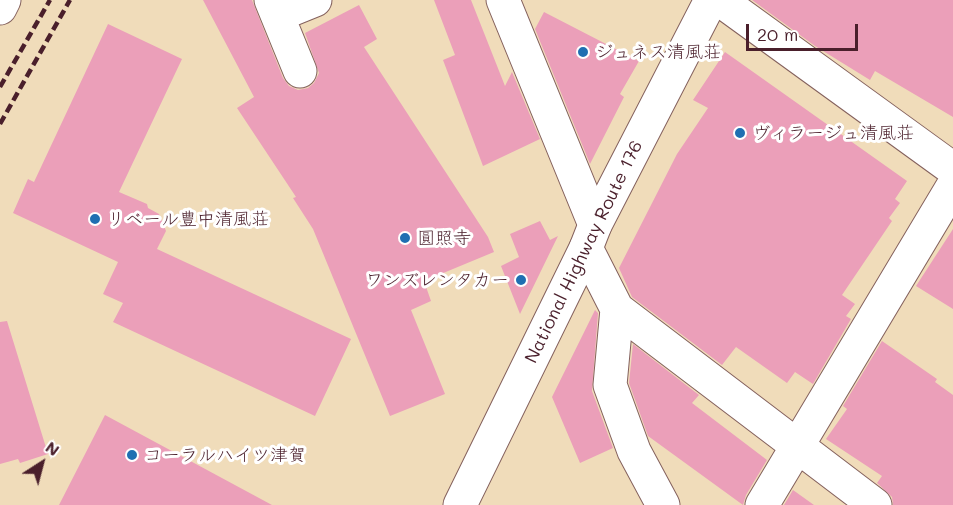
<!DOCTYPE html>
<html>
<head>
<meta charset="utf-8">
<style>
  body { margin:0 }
  #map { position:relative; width:953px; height:505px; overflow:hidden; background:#f0dcba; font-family:Mali,sans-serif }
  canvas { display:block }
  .north { position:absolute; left:12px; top:433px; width:60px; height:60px; -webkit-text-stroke:4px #fff; paint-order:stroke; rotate:36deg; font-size:16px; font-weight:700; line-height:24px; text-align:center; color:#4a1f2b }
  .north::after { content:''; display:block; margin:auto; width:21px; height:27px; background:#4a1f2b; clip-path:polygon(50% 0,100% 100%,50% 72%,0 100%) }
  .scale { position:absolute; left:746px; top:24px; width:112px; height:27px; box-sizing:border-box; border:3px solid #4a1f2b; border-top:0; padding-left:8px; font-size:18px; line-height:21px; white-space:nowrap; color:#4a1f2b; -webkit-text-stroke:4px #fff; paint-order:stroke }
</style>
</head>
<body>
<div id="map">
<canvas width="953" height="505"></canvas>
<div class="north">N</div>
<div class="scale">20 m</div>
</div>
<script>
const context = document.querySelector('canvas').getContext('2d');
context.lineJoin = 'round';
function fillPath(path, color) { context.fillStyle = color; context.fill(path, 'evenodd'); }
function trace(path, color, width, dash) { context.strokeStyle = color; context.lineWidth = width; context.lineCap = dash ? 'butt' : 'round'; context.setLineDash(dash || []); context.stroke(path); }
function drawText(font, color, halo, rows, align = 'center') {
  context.font = font + ' Mali,"Klee One",sans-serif'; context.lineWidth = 6; context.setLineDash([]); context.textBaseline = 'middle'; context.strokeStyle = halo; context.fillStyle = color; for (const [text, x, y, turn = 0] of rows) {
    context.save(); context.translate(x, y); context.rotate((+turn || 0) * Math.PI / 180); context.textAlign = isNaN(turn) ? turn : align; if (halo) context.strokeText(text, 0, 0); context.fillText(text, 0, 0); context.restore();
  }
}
const building = new Path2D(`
  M203,0h49l31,78 6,8 9,4 10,-2 6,-5 5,-10 -14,-40 54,-28 18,34 -13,8 124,190 6,15 -70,29 7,20 -20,9 34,84 -55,22 -77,-187 -20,-31 3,-1 -59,-89 17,-11z
  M434,0h37l34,86 7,-14 28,67 -57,27 -40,-106 12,-5z
  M752,0h201v117l-78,-46 -5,9 -55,-34z
  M544,12l95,49 -19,33 4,3 -34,67 -55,-135z
  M108,24l74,35 -63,133 28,12 1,4 11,6 7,17 -9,18 194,90 -36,77 -202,-94 10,-19 -20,-9 15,-32 -105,-49 15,-34 6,3z
  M725,52l182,129 -12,18 5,4 -11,15 3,3 -50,74 13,9 -9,12 5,3 -38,65 -18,-12 -8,11 -51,-36 -14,18 -90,-68 -13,-29 58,-114 31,-46 -15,-8z
  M540,221l10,19 8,-4 -38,78 -19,-48 18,-9 -9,-23z
  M953,229v80l-37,-23z
  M595,310l3,3 -6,78 21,57 -33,15 -28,-66z
  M7,321l41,133 -28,9 -2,-4 -18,5v-142z
  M882,341l55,38 -2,3 18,13v110h-60l-1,-8 -15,-14 5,-7 -56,-37 21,-30 -4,-3z
  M633,344l66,51 -7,8 75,57 -21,35 -3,10 -95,-69 -19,-53z
  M105,415l167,90h-213z
  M793,490l21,15h-30z`);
const street = new Path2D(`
  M271,0l29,71
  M503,0l92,225
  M720,0l233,169
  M0,8l4,-8
  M278,15l37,-15
  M586,248l31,61 258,196
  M617,309l-7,76 24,66 29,54
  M762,505l191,-319`);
const highway = new Path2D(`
  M460,505l126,-257 9,-23 116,-225`);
const rail = new Path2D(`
  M0,87l50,-87
  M0,124l70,-124`);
const markers = [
  [583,52,6,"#1f6fb2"],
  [740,133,6,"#1f6fb2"],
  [95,219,6,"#1f6fb2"],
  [405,238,6,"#1f6fb2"],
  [521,280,6,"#1f6fb2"],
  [132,455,6,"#1f6fb2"]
];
const poiNames = [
  ["ジュネス清風荘",595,52],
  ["ヴィラージュ清風荘",752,133],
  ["リベール豊中清風荘",107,219],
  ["圓照寺",417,238],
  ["ワンズレンタカー",509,280,"right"],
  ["コーラルハイツ津賀",144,455]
];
const streetNames = [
  ["National Highway Route 176",584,252,-64]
];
fillPath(building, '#eb9fb9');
trace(street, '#84615d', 35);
trace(highway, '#84615d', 35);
trace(street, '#fff', 33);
trace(highway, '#fff', 33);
trace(rail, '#4a1f2b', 4.5, [9, 4.5]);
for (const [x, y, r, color] of markers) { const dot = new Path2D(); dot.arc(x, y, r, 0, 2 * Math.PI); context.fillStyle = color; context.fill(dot); trace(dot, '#fff', 2); }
drawText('18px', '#4a1f2b', '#fff', poiNames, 'left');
drawText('18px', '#4a1f2b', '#fff', streetNames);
</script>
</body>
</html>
